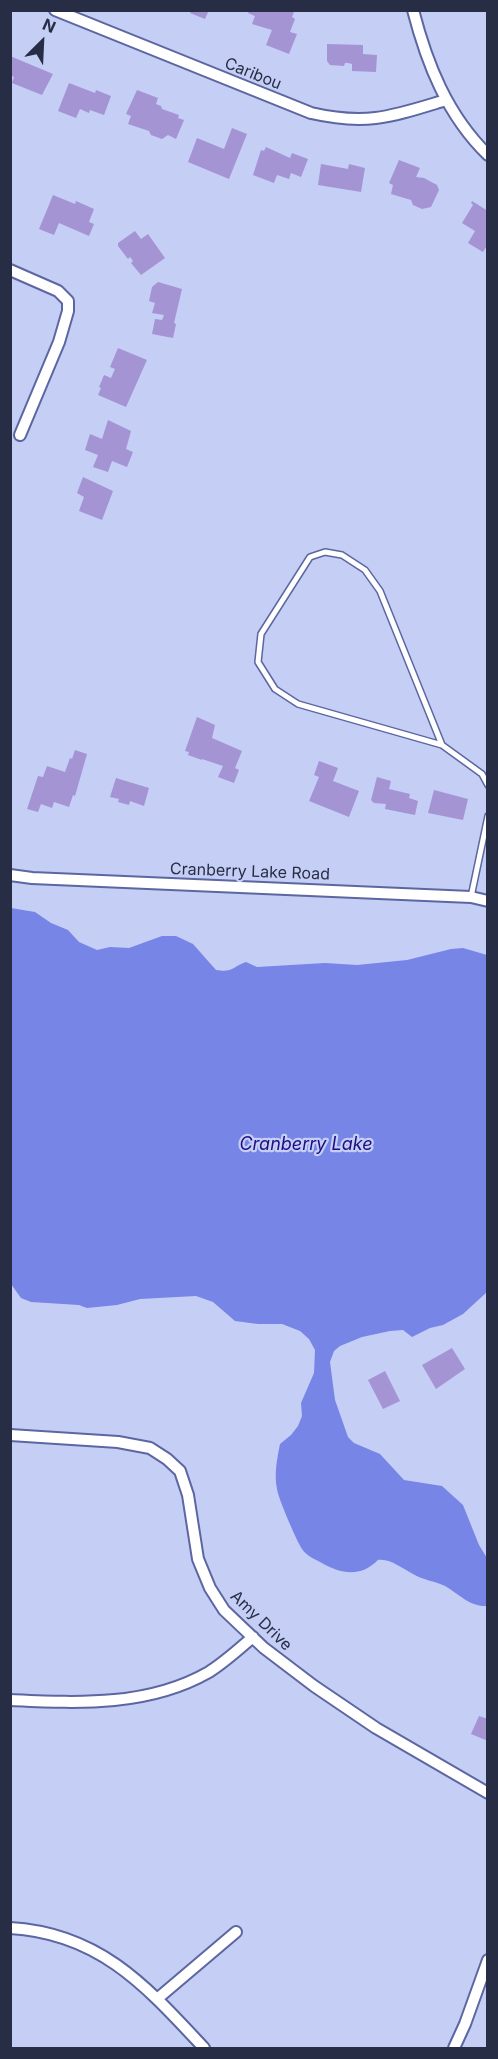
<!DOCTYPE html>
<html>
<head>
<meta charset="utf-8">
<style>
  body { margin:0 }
  #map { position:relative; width:498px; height:2059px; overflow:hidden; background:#c5cef5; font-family:Inter,sans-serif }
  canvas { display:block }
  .frame { position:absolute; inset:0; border:12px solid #282d46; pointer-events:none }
  .north { position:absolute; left:12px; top:12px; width:60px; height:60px; -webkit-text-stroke:4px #c5cef5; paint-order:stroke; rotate:24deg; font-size:16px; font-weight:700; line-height:24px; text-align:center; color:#282d46 }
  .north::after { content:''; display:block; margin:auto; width:21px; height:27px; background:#282d46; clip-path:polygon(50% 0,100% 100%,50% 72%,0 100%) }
</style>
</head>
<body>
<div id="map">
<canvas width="498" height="2059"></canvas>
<div class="frame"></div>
<div class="north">N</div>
</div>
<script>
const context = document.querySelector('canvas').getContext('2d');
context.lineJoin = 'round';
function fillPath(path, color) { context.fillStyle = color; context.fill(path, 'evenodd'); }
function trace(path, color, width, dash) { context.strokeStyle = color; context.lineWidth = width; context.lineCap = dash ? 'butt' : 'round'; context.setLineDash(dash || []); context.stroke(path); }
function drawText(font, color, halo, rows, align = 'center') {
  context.font = font + ' Inter,sans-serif'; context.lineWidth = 4.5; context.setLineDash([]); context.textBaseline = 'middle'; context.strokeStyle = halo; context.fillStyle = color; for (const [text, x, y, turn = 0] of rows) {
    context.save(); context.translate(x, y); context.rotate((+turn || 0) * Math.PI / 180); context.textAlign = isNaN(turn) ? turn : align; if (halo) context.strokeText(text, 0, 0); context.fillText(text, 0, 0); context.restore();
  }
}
const water = new Path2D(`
  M11,908l24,4 16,11 17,7 11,12 18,8 13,-3 19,1 33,-12h14l17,8 23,26c17,3 16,-3 30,-8l11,5 68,-4 32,2 50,-5 44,-11 12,-1 24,7v337l-24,22 -20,11 -13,3 -18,9 -9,-7 -13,1 -28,6 -22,9 -6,5 -4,11 5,38 13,37 6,6 26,11 24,26 38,6 21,19 16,40 8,13v48c-17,1 -28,-12 -42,-20 -11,-5 -22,-6 -32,-12 -10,-5 -23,-16 -35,-14 -18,18 -37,14 -58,2 -6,-3 -14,-7 -18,-13 -5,-7 -24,-51 -25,-60 -3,-15 0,-30 3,-45l11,-9 7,-9 4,-10 -1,-13 13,-30 1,-23 -6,-11 -9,-8 -18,-7h-24l-23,-3 -22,-19 -17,-6 -56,3 -23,6 -30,3 -8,-3 -48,-3 -10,-4 -10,-14z`);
const building = new Path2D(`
  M191,10h18l-4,9 -15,-6z
  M250,10l44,2 -2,5 3,2 -5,13 7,2 -8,20 -23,-9 6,-15 -20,-6 3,-8 -7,-3z
  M327,44l36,1v9l14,1 -1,17 -24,-1v-7l-4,-1h-3l-1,3 -14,-1 -3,-4z
  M10,56l43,18 -11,21 -30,-12 2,-6 -4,-2z
  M69,83l26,10 1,-3 15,6 -7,19 -14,-5 -1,3 -9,-4 -4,9 -18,-7z
  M137,90l21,8 -2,6 5,2 1,3 17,6 -1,3 6,2 -8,19 -8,-4 -6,4 -11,-4 -2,-4 -21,-7 3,-8 -5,-2z
  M232,128l15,6 -18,45 -41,-17 9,-24 27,11z
  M266,147l24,11 2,-5 16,6 -7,18 -10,-4 -2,6 -12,-4 -3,8 -21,-8 8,-25 3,1z
  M399,160l21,8 -4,9 8,1 13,7 2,5 -8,17 -9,2 -9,-4 -2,-5 -20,-6 2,-9 -4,-2z
  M321,164l27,5 1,-5 16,4 -4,24 -43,-7z
  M53,195l22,9 1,-3 18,8 -5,13 5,2 -5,12 -30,-13 -5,12 -15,-6z
  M472,201l16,10v33l-5,8 -15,-9 7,-12 -13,-8 11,-18 -2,-2z
  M135,231l6,8 7,-5 17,24 -24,17 -10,-12 2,-2 -3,-4 -2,2 -10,-13v-3z
  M158,282l24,7 -8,34 2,1 -3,14 -21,-4 3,-15 7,1 2,-5 -12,-2 3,-10 -6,-2 3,-14z
  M118,348l29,12 -21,47 -28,-12 3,-7 -2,-1 5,-12 7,3 4,-9 -5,-2z
  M108,420l23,11 -5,18 7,3 -6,15 -15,-6 -4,11 -15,-5 5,-12 -13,-5 5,-16 12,5z
  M83,477l30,14 -11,29 -23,-9 5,-14 -7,-4z
  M197,717l18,8 -3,13 30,13 -7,17 4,2 -5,13 -16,-6 5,-11 -21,-7v1l-14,-5 1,-3 -4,-1z
  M75,750l12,4 -12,42 -2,-1 -4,12 -15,-5 -2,6 -11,-4 -3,8 -11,-3 11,-33 5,1 4,-11 18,6 5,-14 2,1z
  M319,761l19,7 -5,13 26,10 -10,26 -40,-16 10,-24 -5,-2z
  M377,777l14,4 -2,8 21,5 -1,4 9,3 -3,14 -30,-6 1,-5 -12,-1 -3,-3z
  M116,778l33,10 -5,18 -14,-5 -1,4 -11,-3 1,-3 -9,-2z
  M434,790l34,9 -5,21 -35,-7z
  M452,1348l13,21 -29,20 -14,-24z
  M385,1371l15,30 -17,8 -15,-29z
  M479,1716l9,3v22l-17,-7z`);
const lane = new Path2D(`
  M442,745l-62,-154 -15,-21 -23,-15 -17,-3 -15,5 -49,77 -3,28 17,27 23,15 144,41 40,29 6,11
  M471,897l17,-81`);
const street = new Path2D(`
  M55,10l256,103c57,13 82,3 135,-13
  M413,10c14,54 34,105 75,145
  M10,270l48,21 10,10v10l-9,31 -39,93
  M10,875l22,3 439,19 17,4
  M10,1435l108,7 32,6 17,11 13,12 8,24 10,64 12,29 14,22 40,38 50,38 62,42 112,65
  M10,1700c68,3 138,7 199,-28 16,-10 30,-23 44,-35
  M10,1928c90,5 137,59 194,120
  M157,1999l79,-67
  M454,2048l11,-24 23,-64`);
const streetNames = [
  ["Caribou",253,74,22],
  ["Cranberry Lake Road",250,872,2],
  ["Amy Drive",261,1621,44]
];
const waterNames = [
  ["Cranberry Lake",306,1145]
];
fillPath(water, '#7785e6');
fillPath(building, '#a494d3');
trace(lane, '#5c66a1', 8);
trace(street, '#5c66a1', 14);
trace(lane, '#fff', 5);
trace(street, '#fff', 10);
drawText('16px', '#282d46', '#c5cef5', streetNames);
drawText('italic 18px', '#200e83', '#c5cef5', waterNames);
</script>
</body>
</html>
